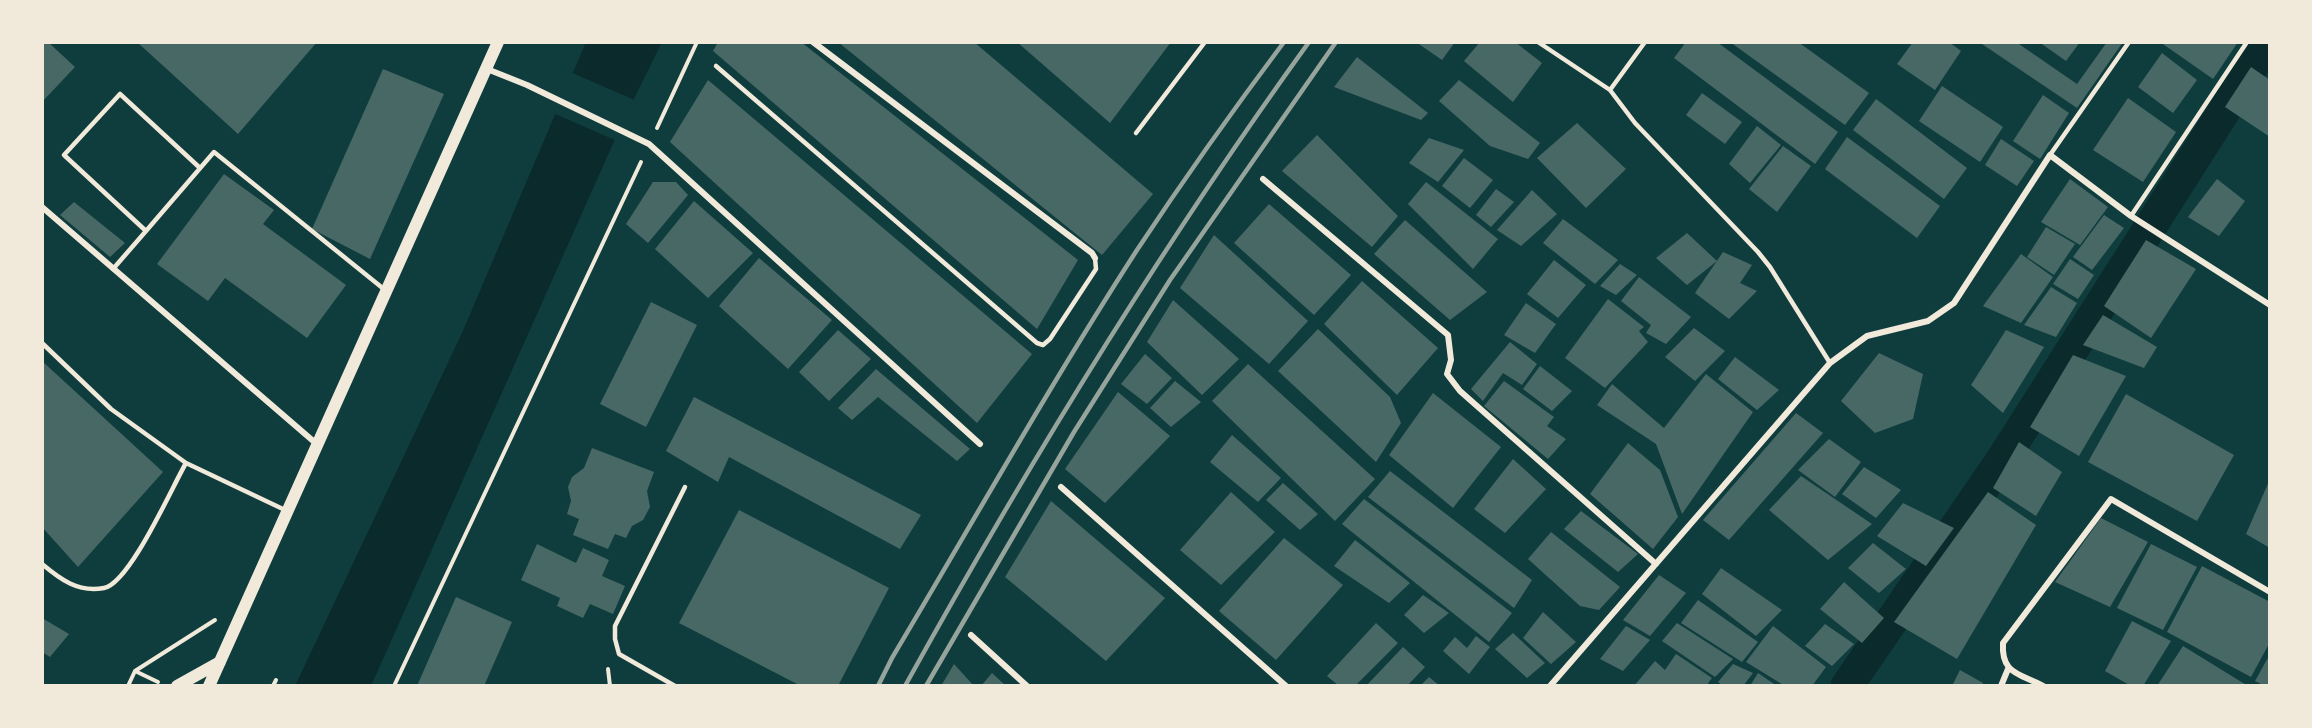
<!DOCTYPE html>
<html>
<head>
<meta charset="utf-8">
<style>
  body { margin:0 }
  #map { position:relative; width:2312px; height:728px; overflow:hidden; background:#0f3d3e; font-family:"Space Grotesk",sans-serif }
  canvas { display:block }
  .frame { position:absolute; inset:0; border:44px solid #f1e9da; pointer-events:none }
</style>
</head>
<body>
<div id="map">
<canvas width="2312" height="728"></canvas>
<div class="frame"></div>
</div>
<script>
const context = document.querySelector('canvas').getContext('2d');
context.lineJoin = 'round';
function fillPath(path, color) { context.fillStyle = color; context.fill(path, 'evenodd'); }
function trace(path, color, width, dash) { context.strokeStyle = color; context.lineWidth = width; context.lineCap = dash ? 'butt' : 'round'; context.setLineDash(dash || []); context.stroke(path); }
const water = new Path2D(`
  M586,42h76l-38,77 -253,567h-76l167,-353z`);
const pier = new Path2D(`
  M570,72l67,29 -20,40 -64,-28z`);
const canal = new Path2D(`
  M1847,686l155,-226 266,-418`);
const building = new Path2D(`
  M42,42h6l27,25 -33,35z
  M137,42h180l-79,92z
  M718,42h83l277,218 -41,69 -324,-278z
  M838,42h136l179,152 -51,61z
  M1017,42h154l-61,81z
  M1416,42h39l-13,18z
  M1480,42h35l27,21 -29,39 -49,-41z
  M1686,42h31l121,90 -23,32 -141,-106z
  M1730,42h68l71,51 -24,32z
  M1913,42h36l12,9 -26,39 -38,-26z
  M1979,42h37l61,42 30,-42h16l-46,66z
  M2039,42h41l-14,19z
  M2160,42h78l-25,37z
  M2162,53l35,27 -24,33 -35,-26z
  M1357,57l71,56 -7,7 -87,-33z
  M2251,67l19,13v57l-45,-30z
  M383,69l61,25 -74,165 -58,-30z
  M708,80l324,274 -55,69 -307,-281z
  M1459,80l81,63 -12,16 -38,-13 -51,-45z
  M1942,86l61,41 -23,35 -61,-41z
  M1702,93l40,29 -17,22 -39,-29z
  M2043,95l26,18 -29,46 -27,-18z
  M2128,98l48,34 -33,50 -50,-32z
  M1876,99l91,69 -23,31 -91,-69z
  M1577,123l49,46 -40,39 -49,-50z
  M1757,126l24,19 -31,38 -21,-19z
  M1317,135l81,81 -26,31 -90,-76z
  M1847,137l93,69 -23,32 -92,-69z
  M1429,138l35,12 -26,32 -29,-19z
  M2001,139l33,22 -17,25 -32,-21z
  M1783,146l28,20 -34,46 -28,-23z
  M1464,158l29,22 -23,28 -28,-22z
  M224,174l50,36 -11,14 83,61 -39,53 -82,-60 -17,23 -51,-37z
  M2070,179l38,28 -28,38 -39,-23z
  M2217,179l28,22 -26,35 -31,-19z
  M653,182h23l12,13 -40,48 -22,-19z
  M1426,182l72,57 -25,30 -65,-65z
  M1496,189l18,13 -23,25 -15,-12z
  M1532,190l25,24 -36,32 -24,-16z
  M694,201l59,52 -45,45 -53,-49z
  M74,202l51,41 -15,14 -50,-42z
  M1269,204l82,71 -37,40 -80,-72z
  M2104,215l20,13 -32,42 -19,-13z
  M1563,219l55,41 -23,24 -52,-41z
  M1405,220l82,72 -37,28 -76,-66z
  M2046,227l29,17 -21,31 -27,-18z
  M1687,233l30,28 -30,24 -31,-27z
  M1214,235l94,86 -39,43 -89,-76z
  M2146,240l50,29 -45,69 -47,-32z
  M1723,252l29,13 -12,18 17,8 -28,28 -34,-26z
  M2021,254l32,23 -32,46 -38,-17z
  M759,258l73,62 -44,49 -69,-63z
  M2070,259l24,16 -16,24 -25,-15z
  M1554,260l32,25 -28,33 -31,-24z
  M1620,264l17,11 -21,20 -16,-9z
  M1639,277l52,40 -25,27 -20,-11 5,-8 -30,-24z
  M1362,281l76,67 -41,47 -73,-71z
  M2051,287l26,16 -21,34 -32,-12z
  M1608,299l36,28 -5,4 9,11 -43,46 -40,-30z
  M1173,300l66,59 -37,36 -55,-53z
  M651,302l46,23 -51,102 -46,-23z
  M1526,303l30,21 -21,29 -31,-18z
  M2103,315l54,32 -13,21 -61,-23z
  M1694,328l31,23 -30,30 -30,-24z
  M1318,329l72,68 11,26 -25,39 -98,-91z
  M838,330l33,29 -42,42 -30,-29z
  M2006,330l38,17 -41,66 -32,-28z
  M1510,342l27,22 -15,21 -19,-12 -20,28 -12,-12z
  M1879,353l44,21 -10,45 -38,14 -34,-32z
  M1145,354l27,24 -25,26 -26,-20z
  M2073,355l53,21 -47,80 -49,-29z
  M1735,357l44,33 -22,20 -39,-31z
  M42,361l121,111 -85,95 -36,-40z
  M1248,364l127,115 -40,42 -123,-120z
  M1540,366l32,25 -20,20 -29,-22z
  M876,369l94,80 -13,12 -79,-64 -26,23 -14,-12z
  M1706,374l47,38 -71,102 -26,-70 -59,-39 15,-21 52,44z
  M1175,381l26,21 -30,25 -21,-19z
  M1504,381l50,36 -7,9 19,13 -18,20 -64,-53z
  M1118,392l52,44 -65,67 -40,-34z
  M1433,393l68,54 -48,61 -64,-53z
  M2126,394l108,61 -37,66 -109,-59z
  M694,397l227,118 -21,34 -171,-92 -11,25 -52,-31z
  M1796,413l27,20 -94,107 -26,-20z
  M1232,435l49,43 -23,24 -48,-40z
  M1829,439l32,23 -26,35 -37,-27z
  M2019,442l43,30 -26,44 -43,-28z
  M1628,443l32,27 18,47 -25,32 -63,-55z
  M592,448l62,24 -7,19 3,16 -7,13 -11,6 -6,12 -11,-4 -7,15 -35,-14 6,-16 -12,-5 4,-13 -3,-14 4,-10 12,-9z
  M1513,459l33,30 -41,44 -31,-24z
  M1864,467l37,23 -25,28 -34,-24z
  M1390,471l142,109 -18,28 -146,-111z
  M1801,476l71,48 -44,36 -59,-50z
  M2270,479v69l-24,-14z
  M1283,483l35,31 -18,16 -34,-30z
  M1231,492l44,40 -54,53 -41,-35z
  M1988,492l48,33 -79,134 -63,-37z
  M1364,499l148,114 -23,29 -147,-118z
  M1051,501l114,97 -59,63 -101,-84z
  M1903,503l51,25 -28,38 -49,-30z
  M739,510l150,78 -51,98h-37l-122,-63z
  M1581,511l57,43 -20,18 -54,-43z
  M2101,518l47,24 -38,65 -55,-25z
  M1551,532l69,55 -21,23 -19,-4 -52,-47z
  M1284,538l59,47 -67,75 -57,-49z
  M1355,540l55,43 -21,20 -55,-37z
  M1873,543l33,26 -27,24 -31,-25z
  M537,544l39,19 7,-15 26,12 -7,16 23,10 -12,28 -23,-10 -7,14 -26,-12 3,-8 -39,-18z
  M2151,544l46,23 -34,63 -46,-22z
  M2202,566l68,36v40l-19,35 -84,-45z
  M1721,568l61,42 -26,26 -54,-42z
  M1659,575l27,18 -36,43 -27,-16z
  M1844,582l40,36 -22,25 -42,-34z
  M1423,595l26,18 -25,20 -20,-18z
  M456,597l56,25 -28,64h-67z
  M1698,600l60,42 -16,20 -61,-39z
  M1543,612l33,30 -25,22 -28,-26z
  M42,618l27,16 -19,23 -8,-5z
  M2132,621l39,20 -28,45h-12l-26,-15z
  M1376,623l22,20 -43,43h-16l-12,-10z
  M1677,623l56,36 -18,18 -53,-36z
  M1825,624l29,20 -22,22 -27,-20z
  M1626,626l24,14 -27,31 -23,-12z
  M1773,626l53,41 -14,19h-27l-39,-24z
  M1513,633l32,30 -18,15 -32,-29z
  M1476,636l14,11 -21,27 -26,-23 12,-14 12,11z
  M2183,646l65,40h-91z
  M1403,647l22,20 -18,19h-41z
  M1676,654l36,24 -6,8h-72l21,-25 10,9z
  M2270,654v32h-5l-10,-5z
  M954,664l20,22h-33z
  M1733,664l20,9 -10,13h-20l-5,-4z
  M1960,670l23,13 -1,3h-30z
  M992,673l14,13h-25z
  M1758,673l19,13h-27z
  M1429,677l11,9h-20z`);
const path = new Path2D(`
  M657,128l40,-86
  M608,669l2,17
  M135,671l80,-51
  M128,686l7,-15 23,11
  M273,686l3,-6
  M394,686l247,-524`);
const service = new Path2D(`
  M1538,42l72,48 25,33 123,129 12,15 60,96
  M716,66l321,277 6,2 7,-6 46,-70 -1,-11
  M1610,90l35,-48
  M1136,133l69,-91
  M2050,155l79,-113
  M200,168l-80,-74 -56,61 82,76 68,-79 171,138
  M2131,216l116,-174
  M113,269l33,-38
  M42,343l69,66 75,54 99,47
  M42,564c18,15 36,29 62,24 26,-5 68,-101 82,-125
  M675,686l-56,-32 -4,-15v-13l70,-139`);
const minor = new Path2D(`
  M813,42l279,211 3,5
  M487,69l40,16 122,59 331,300
  M1263,179l185,156 3,25 -4,14 13,17 196,173
  M42,207l277,239
  M1061,487l225,199
  M971,635l56,51
  M1550,686l280,-323 37,-27 61,-15 26,-18 96,-148 81,61 139,89
  M2001,686l7,-17
  M2043,686c-24,-13 -42,-12 -40,-43l108,-144 159,93`);
const secondary = new Path2D(`
  M177,686l43,-24
  M209,686l289,-644`);
const rail = new Path2D(`
  M878,686l14,-28c81,-136 159,-275 245,-408 47,-71 96,-140 147,-208
  M905,686c123,-222 255,-438 404,-644
  M926,686l148,-254 96,-152 166,-238`);
fillPath(water, '#0a2a2b');
fillPath(pier, '#0f3d3e');
trace(canal, '#0a2a2b', 33);
fillPath(building, '#486865');
trace(path, '#f1e9da', 4);
trace(service, '#f1e9da', 4.5);
trace(minor, '#f1e9da', 6);
trace(secondary, '#f1e9da', 12);
trace(rail, '#97a49c', 4.5);
</script>
</body>
</html>
